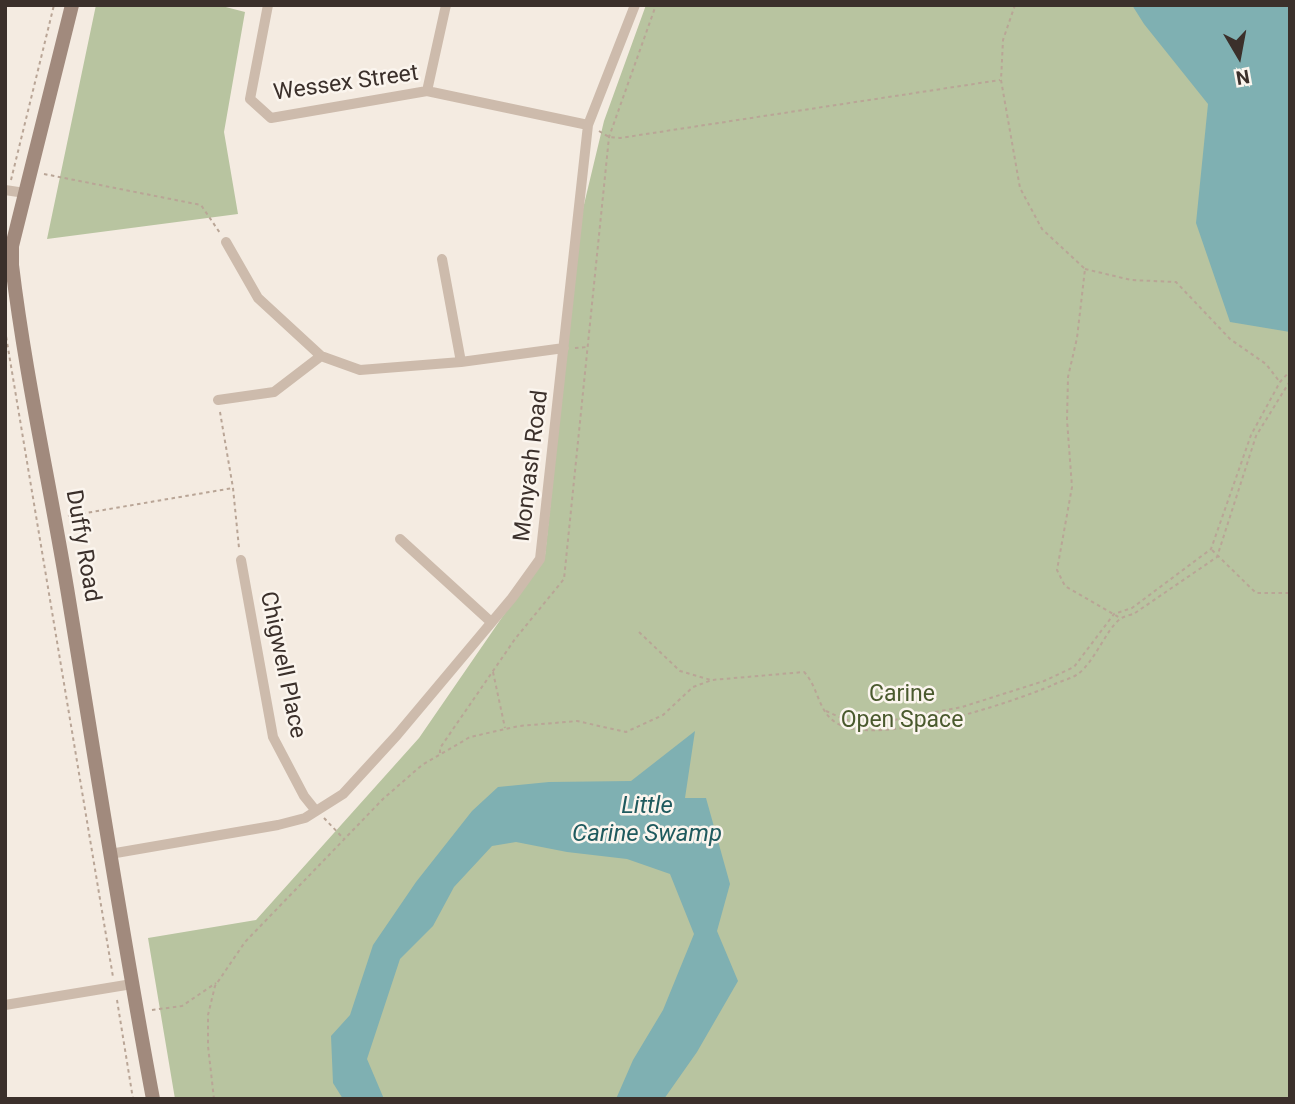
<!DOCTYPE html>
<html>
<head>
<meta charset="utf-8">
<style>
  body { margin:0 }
  #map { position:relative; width:1295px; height:1104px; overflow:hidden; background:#f4ebe1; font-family:Roboto,sans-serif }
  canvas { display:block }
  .frame { position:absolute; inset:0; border:7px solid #3b302b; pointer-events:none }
  .north { position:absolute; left:1204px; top:21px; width:70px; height:70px; -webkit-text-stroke:5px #fbf5ee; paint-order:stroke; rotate:170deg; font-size:19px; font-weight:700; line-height:28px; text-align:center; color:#3b302b }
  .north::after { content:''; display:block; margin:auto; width:24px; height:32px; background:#3b302b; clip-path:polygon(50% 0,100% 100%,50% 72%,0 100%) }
</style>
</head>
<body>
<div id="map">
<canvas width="1295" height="1104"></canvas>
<div class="frame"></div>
<div class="north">N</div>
</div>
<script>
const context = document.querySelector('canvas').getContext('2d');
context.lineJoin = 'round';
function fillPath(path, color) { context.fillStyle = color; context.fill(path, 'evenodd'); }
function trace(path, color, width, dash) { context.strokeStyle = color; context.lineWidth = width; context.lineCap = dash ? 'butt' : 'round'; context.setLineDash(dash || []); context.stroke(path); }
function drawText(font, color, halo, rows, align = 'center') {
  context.font = font + ' Roboto,sans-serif'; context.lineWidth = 5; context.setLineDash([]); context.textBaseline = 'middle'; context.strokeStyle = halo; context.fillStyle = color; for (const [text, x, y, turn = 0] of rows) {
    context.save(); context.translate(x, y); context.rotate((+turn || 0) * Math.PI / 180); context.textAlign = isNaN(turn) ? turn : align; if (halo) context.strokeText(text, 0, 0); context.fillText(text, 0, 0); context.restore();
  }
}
const green = new Path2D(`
  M96,5h122l27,7 -21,120 14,82 -191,25z
  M646,5h644v1094h-1115l-27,-161 108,-18 163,-182 126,-183 36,-338 23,-96z`);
const water = new Path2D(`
  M1132,5h158v327l-60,-10 -34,-99 12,-119 -64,-80z
  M695,731l-10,67h21l24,86 -13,47 21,50 -41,71 -33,47h-48l17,-39 30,-50 31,-76 -24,-60 -43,-15 -60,-7 -51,-10 -24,4 -38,41 -21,39 -33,33 -33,100 17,40h-41l-10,-16 -2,-47 19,-21 23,-70 43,-63 56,-71 26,-24 51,-5 82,-1z`);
const path = new Path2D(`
  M1015,5l-12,35 -2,40 19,108 22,41 43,40 -8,69 -9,39 -1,43 5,67 -15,83 8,16 55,32
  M599,131l10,6 11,1 380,-58
  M44,174l157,31 19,28
  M11,180l43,-175
  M1085,269l46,11 45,2 54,57 36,25 13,17
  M5,330l108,647
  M575,348l12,-1
  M220,412l13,76 6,60
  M68,516l165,-28
  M1212,550l44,43h34
  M639,632l41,39 31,9
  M493,672l12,56
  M826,711l20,9h48l68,-13 82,-26 30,-14 40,-53 18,-6 79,-59 40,-114 29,-53 10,-11
  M440,753v-5l75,-109 49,-60 45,-442 47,-132
  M324,818l20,21
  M117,1000l16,99
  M152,1010l30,-4 34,-23
  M214,1099l-6,-53v-31l7,-29 30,-44 138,-143 39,-34 48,-28 49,-11 58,-5 49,11 37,-17 30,-28 19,-7 92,-8c14,14 14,39 31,50 40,27 175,-19 218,-37 7,-4 18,-6 25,-11 17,-13 28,-44 42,-55 4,-3 11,-4 15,-6l82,-56 39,-121 34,-55`);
const street = new Path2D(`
  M268,5l-18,94 21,19 156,-27 161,34
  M427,91l19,-86
  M5,190l20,3
  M226,242l32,56 63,58 39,14 101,-8 103,-14
  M442,259l19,103
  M218,400l56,-8 47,-36
  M400,539l91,83
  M241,560l32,177 31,59 12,15
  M110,854l168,-29 27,-7 38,-24 54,-59 115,-137 28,-39 48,-434 47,-120
  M5,1005l127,-21`);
const secondary = new Path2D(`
  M72,5l-60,241v19c13,108 37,215 55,323 28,170 54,341 86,511`);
const streetNames = [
  ["Wessex Street",346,84,-8],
  ["Monyash Road",532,466,-83],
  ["Duffy Road",82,546,80],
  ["Chigwell Place",282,665,78]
];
const parkNames = [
  ["Carine",902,695],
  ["Open Space",902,721]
];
const waterNames = [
  ["Little",647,807],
  ["Carine Swamp",647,835]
];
fillPath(green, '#b8c4a0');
fillPath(water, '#7fb0b2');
trace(path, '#b9a596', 2, [3.5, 3.5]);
trace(street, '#cdbbac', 10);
trace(secondary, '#a18a7d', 14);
drawText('23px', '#3b302b', '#fbf5ee', streetNames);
drawText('23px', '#4a5a2e', '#fbf5ee', parkNames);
drawText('italic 24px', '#1f5a5e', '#fbf5ee', waterNames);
</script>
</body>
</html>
